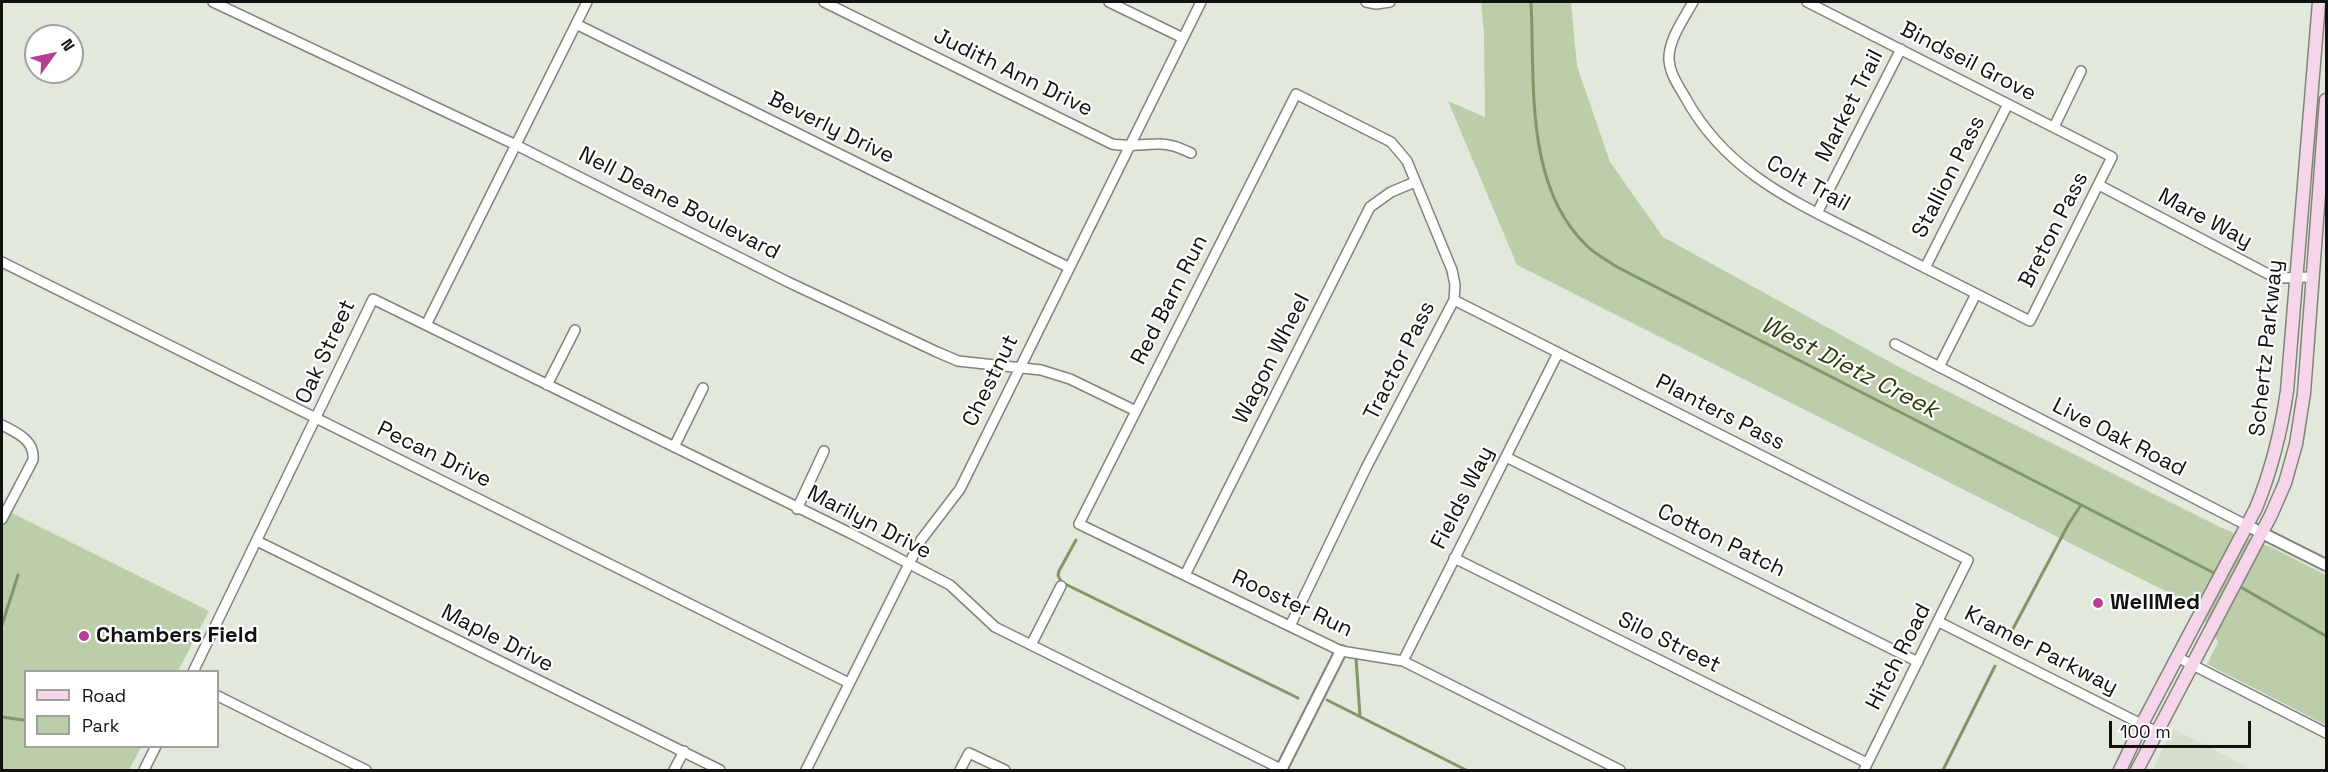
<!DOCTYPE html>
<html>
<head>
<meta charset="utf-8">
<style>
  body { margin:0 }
  #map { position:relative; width:2328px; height:772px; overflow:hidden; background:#e3e8dd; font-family:"Space Grotesk",sans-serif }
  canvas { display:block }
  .frame { position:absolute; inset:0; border:3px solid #11120f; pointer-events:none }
  .legend { position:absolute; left:24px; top:670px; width:195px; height:78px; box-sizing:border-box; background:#fff; border:2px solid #a0a09f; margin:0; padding:8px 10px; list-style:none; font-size:18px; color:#11120f }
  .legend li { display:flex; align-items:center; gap:12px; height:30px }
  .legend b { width:30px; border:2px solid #a0a09f }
  .north { position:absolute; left:24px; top:24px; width:60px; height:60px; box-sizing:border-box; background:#fff; border:2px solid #a0a09f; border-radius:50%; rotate:57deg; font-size:16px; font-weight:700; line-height:24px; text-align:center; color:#11120f }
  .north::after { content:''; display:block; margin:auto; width:21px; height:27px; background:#b73f93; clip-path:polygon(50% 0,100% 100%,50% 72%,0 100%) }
  .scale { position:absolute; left:2109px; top:721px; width:142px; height:27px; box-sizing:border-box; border:3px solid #11120f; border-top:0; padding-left:8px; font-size:18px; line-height:21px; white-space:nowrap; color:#11120f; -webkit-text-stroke:4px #fff; paint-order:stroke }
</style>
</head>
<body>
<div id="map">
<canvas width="2328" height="772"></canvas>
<div class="frame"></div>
<ul class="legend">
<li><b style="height:8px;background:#f6d5eb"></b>Road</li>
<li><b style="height:16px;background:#bccdaa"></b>Park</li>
</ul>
<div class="north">N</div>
<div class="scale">100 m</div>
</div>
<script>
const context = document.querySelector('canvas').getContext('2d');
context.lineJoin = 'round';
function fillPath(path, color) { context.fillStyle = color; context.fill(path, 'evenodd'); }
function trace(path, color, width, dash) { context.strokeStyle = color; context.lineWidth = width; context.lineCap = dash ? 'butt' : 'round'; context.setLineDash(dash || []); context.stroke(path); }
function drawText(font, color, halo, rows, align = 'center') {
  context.font = font + ' "Space Grotesk",sans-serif'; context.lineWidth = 4.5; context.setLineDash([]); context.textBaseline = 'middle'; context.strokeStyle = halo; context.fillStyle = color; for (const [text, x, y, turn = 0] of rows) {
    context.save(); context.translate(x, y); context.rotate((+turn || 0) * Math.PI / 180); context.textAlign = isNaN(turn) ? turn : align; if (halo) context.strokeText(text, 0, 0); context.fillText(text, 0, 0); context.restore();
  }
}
const built = new Path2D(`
  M2173,729l73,37 -3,4h-91z`);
const green = new Path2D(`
  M1481,2h90l6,64 33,96 53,75 238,131 321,160 51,20 53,27v150l-119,-61 11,-22 -23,-36 -678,-341 -69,-164 37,16 -1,-84z
  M2,508l207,103 -31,60 -152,1v74l115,1 -12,23h-127z`);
const stream = new Path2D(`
  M1531,2c4,80 -7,184 56,244 8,8 20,14 30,21l601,308
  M1076,540l-17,31 -1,4 3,7 237,116
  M2237,585l89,51
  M2,625l16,-50
  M2007,640l61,-115 13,-20
  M1356,658l4,58
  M1327,700l139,70
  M2,717l21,3
  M1943,770l52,-104`);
const minor = new Path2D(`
  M213,2l303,143 272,137 149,70 21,9 83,9 29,9 66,32
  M824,2l288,142c15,3 30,0 45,0 12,-1 23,4 34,9
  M1109,2l74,36
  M1366,2l10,2 14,-2
  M1693,2c-9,17 -25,38 -24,58 1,14 9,25 16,37 43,79 115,107 191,146 51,26 103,52 154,78l82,-164 -305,-155
  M576,24l492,243
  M2054,127l27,-56
  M2099,185l169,89 12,4 32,-1
  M1817,213l84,-164
  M2,262l847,421
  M1925,268l83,-164
  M1454,300l514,260 -104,210
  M426,325l161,-323
  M1895,344l351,181
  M1939,367l37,-73
  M547,385l28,-55
  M2,425c15,8 33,15 31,35l-31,59
  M674,447l29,-59
  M1506,457l412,205
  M797,509l27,-58
  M257,541l463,229
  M1454,558l413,205
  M1185,575l185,-368 21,-15 24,-10
  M1939,622l218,110
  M1290,626l76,-158 88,-168 1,-15 -3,-15 -45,-109 -16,-19 -95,-48 -217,430 262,127 62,10 217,109
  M1031,645l30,-59
  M2177,657l149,76
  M1403,661l155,-308
  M193,672l180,-373 481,236 96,50 45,42 288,143
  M218,696l148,74
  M144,770l12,-24
  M674,770l10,-19
  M806,770l115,-230 39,-51 241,-487
  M960,770l9,-17 36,17`);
const tertiary = new Path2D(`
  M2246,525l80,40
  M1281,770l60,-119`);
const secondary = new Path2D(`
  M2120,770l22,-46 114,-216c16,-39 25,-76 31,-117l32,-389
  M2137,770l134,-255 14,-32 11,-39 8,-51 22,-293`);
const markers = [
  [2098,603,6,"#b73f93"],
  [84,636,6,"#b73f93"]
];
const streetNames = [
  ["Bindseil Grove",1968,62,27],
  ["Judith Ann Drive",1013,73,26],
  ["Market Trail",1850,106,-63],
  ["Beverly Drive",831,128,26],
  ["Stallion Pass",1949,177,-63],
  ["Colt Trail",1808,184,29],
  ["Nell Deane Boulevard",679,204,27],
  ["Mare Way",2205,219,28],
  ["Breton Pass",2054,230,-63],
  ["Red Barn Run",1170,300,-63],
  ["Schertz Parkway",2267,348,-84],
  ["Oak Street",326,352,-65],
  ["Wagon Wheel",1272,359,-63],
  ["Tractor Pass",1400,361,-63],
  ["Chestnut",991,381,-64],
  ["Planters Pass",1720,413,27],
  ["Live Oak Road",2119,438,27],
  ["Pecan Drive",434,455,26],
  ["Fields Way",1463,498,-63],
  ["Marilyn Drive",869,523,27],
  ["Cotton Patch",1721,541,26],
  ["Rooster Run",1292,604,25],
  ["Maple Drive",497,639,27],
  ["Silo Street",1669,643,26],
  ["Kramer Parkway",2041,651,27],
  ["Hitch Road",1899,657,-63]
];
const poiNames = [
  ["WellMed",2110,603],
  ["Chambers Field",96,636]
];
const waterNames = [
  ["West Dietz Creek",1849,368,27]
];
fillPath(built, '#d6dfcd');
fillPath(green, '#bccdaa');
trace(stream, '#829767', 3);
trace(minor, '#7f847a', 12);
trace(tertiary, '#7f847a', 14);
trace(secondary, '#7f847a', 15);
trace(minor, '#fff', 9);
trace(tertiary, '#fff', 10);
trace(secondary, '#f6d5eb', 12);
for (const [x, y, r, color] of markers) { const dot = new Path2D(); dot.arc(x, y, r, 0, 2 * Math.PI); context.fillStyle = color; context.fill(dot); trace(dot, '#fff', 2); }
drawText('22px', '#11120f', '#fff', streetNames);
drawText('bold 22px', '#11120f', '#fff', poiNames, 'left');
drawText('italic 24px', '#2a3e06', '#fff', waterNames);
</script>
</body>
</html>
